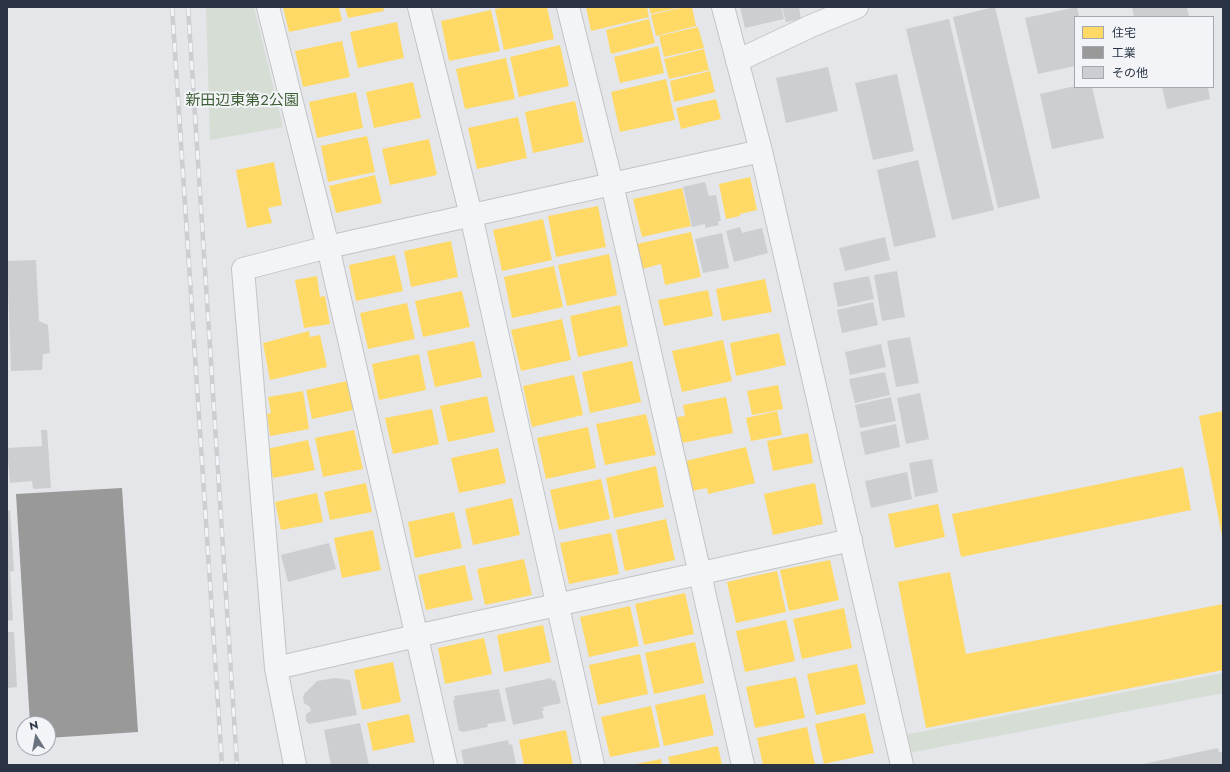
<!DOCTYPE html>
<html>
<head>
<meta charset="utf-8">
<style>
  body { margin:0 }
  #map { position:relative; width:1230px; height:772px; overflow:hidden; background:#e4e6e9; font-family:Jost,"Noto Sans JP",sans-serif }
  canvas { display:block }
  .frame { position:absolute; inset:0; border:8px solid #293343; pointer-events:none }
  .legend { position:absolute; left:1074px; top:16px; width:140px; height:72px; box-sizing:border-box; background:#f2f4f8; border:1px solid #a2a7b0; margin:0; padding:5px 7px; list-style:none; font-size:12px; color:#293343 }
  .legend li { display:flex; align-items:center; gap:8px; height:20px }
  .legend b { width:20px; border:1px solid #a2a7b0 }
  .north { position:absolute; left:16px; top:716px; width:40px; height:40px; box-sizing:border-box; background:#f2f4f8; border:1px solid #a2a7b0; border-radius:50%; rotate:349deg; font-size:11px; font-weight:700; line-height:16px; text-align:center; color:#293343 }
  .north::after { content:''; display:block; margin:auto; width:14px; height:18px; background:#6a727d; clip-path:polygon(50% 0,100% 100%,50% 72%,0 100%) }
</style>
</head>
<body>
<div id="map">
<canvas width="1230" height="772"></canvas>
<div class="frame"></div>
<ul class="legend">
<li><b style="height:11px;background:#ffd966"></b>住宅</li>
<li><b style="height:11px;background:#999"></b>工業</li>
<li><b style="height:11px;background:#ccced1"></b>その他</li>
</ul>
<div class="north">N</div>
</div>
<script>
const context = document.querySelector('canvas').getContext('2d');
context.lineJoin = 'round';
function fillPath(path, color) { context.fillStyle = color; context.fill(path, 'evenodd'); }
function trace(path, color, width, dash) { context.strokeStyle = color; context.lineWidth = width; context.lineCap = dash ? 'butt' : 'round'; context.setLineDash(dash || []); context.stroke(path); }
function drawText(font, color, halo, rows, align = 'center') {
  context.font = font + ' Jost,"Noto Sans JP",sans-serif'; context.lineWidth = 4; context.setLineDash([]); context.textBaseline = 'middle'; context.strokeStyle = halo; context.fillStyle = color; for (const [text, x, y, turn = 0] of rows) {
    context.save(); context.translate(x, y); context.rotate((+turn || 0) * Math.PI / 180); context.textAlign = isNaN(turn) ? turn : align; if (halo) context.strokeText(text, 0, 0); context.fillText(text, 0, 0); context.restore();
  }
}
const green = new Path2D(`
  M206,7h48l29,120 -73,13z
  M1223,673v20l-320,61 -4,-18z`);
const homes = new Path2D(`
  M283,7h56l3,14 -53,11z
  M345,7h38l1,4 -36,7z
  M507,7h40l7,32 -50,11 -9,-41z
  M586,7h61l2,10 -58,14z
  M649,7h28v1l-26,6z
  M684,7h8l4,19 -40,10 -5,-21z
  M491,10l9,41 -51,10 -8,-40z
  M649,19l6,24 -44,11 -5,-24z
  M397,22l7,36 -46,10 -8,-36z
  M698,27l6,21 -40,9 -5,-21z
  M342,41l8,36 -47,10 -8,-36z
  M560,45l9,41 -50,11 -9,-40z
  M658,46l6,27 -44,10 -6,-26z
  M704,49l5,21 -40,9 -5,-20z
  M506,58l9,41 -50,10 -9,-40z
  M710,71l5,21 -41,10 -4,-21z
  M666,79l9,41 -55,12 -9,-40z
  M413,82l8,36 -47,10 -8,-36z
  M356,92l7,36 -46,10 -8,-36z
  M716,99l5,20 -40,10 -5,-21z
  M575,101l9,41 -51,11 -8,-41z
  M518,117l9,41 -50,11 -9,-41z
  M367,136l8,36 -47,10 -7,-36z
  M429,139l8,36 -47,10 -8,-36z
  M274,162l8,43 -14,3 4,15 -25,5 -11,-58z
  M375,175l7,28 -46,10 -7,-27z
  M750,177l7,33 -17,4v2l-14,3 -7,-35z
  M682,188l9,38 -49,11 -9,-38z
  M598,206l8,41 -50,10 -8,-41z
  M543,219l9,41 -50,11 -9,-41z
  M691,232l10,45 -36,8 -4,-21 -19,5 -5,-25z
  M451,241l7,36 -47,10 -7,-36z
  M609,254l8,41 -50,11 -9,-41z
  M395,255l8,36 -47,10 -7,-36z
  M554,266l9,41 -51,11 -8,-41z
  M317,276l3,21 5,-1 5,28 -26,4 -9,-48z
  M765,279l7,33 -50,9 -6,-32z
  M708,290l5,26 -49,10 -6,-26z
  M462,291l8,36 -47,10 -8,-36z
  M407,303l8,36 -47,10 -8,-36z
  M620,305l8,41 -50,11 -8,-41z
  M562,319l9,41 -50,11 -10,-41z
  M309,331l1,6 10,-2 7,32 -57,13 -7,-37z
  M779,333l7,32 -50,11 -6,-33z
  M723,340l9,41 -50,11 -10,-41z
  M474,341l8,36 -47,10 -8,-36z
  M419,354l7,36 -47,10 -7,-36z
  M632,361l9,41 -51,11 -8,-41z
  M574,375l9,40 -51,12 -9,-41z
  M347,381l6,29 -41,9 -6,-29z
  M778,385l5,24 -31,6 -5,-24z
  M303,391l6,38 -39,7 -3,-22 4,-1 -3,-16z
  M487,396l8,36 -47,10 -8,-36z
  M726,397l7,36 -51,10 -5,-26 8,-1 -2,-11z
  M432,409l7,35 -46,10 -8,-36z
  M777,411l5,24 -31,6 -5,-23z
  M1223,411v125h-1l-23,-120z
  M646,414l10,41 -51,10 -9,-41z
  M588,427l8,41 -50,11 -9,-41z
  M354,430l9,39 -40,8 -8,-39z
  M808,433l5,30 -40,8 -6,-30z
  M308,440l7,30 -42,8 -6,-29z
  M746,447l9,36 -47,11 -1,-6 -15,3 -7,-30z
  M498,448l8,35 -47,10 -8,-35z
  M656,466l8,41 -50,11 -8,-40z
  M1183,467l8,43 -230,47 -9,-43z
  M601,479l9,40 -51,11 -9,-40z
  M366,483l6,29 -42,8 -6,-28z
  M815,483l8,41 -50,11 -9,-41z
  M317,493l6,29 -42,8 -6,-28z
  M512,498l8,37 -47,10 -8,-36z
  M938,504l7,33 -50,11 -7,-34z
  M454,512l8,36 -47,10 -7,-36z
  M666,519l9,41 -50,11 -9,-41z
  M373,530l8,40 -39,8 -8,-40z
  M611,533l8,41 -50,10 -9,-41z
  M524,559l8,36 -47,10 -8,-36z
  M830,560l9,40 -50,11 -9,-41z
  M465,565l8,35 -47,10 -8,-35z
  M777,571l9,41 -50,11 -9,-41z
  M950,572l16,82 257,-50v66l-297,58 -28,-146z
  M685,593l9,41 -50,11 -9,-41z
  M630,606l9,40 -50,11 -9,-40z
  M844,608l8,40 -50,11 -9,-40z
  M786,620l9,41 -50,11 -9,-41z
  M543,625l8,37 -47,10 -7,-37z
  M484,638l8,36 -47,10 -7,-36z
  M695,642l9,41 -50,11 -9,-41z
  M640,654l8,40 -50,11 -9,-40z
  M393,662l8,40 -39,8 -8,-40z
  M857,664l9,40 -50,11 -9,-41z
  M796,677l9,41 -50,10 -9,-41z
  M705,694l9,41 -50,11 -9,-41z
  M651,706l9,41 -50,10 -9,-40z
  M865,713l9,40 -50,11 -9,-40z
  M409,714l6,28 -42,9 -6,-28z
  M807,727l8,38h-52l-6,-27z
  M566,730l7,35h-49l-5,-25z
  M718,746l4,19h-52l-2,-8z
  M661,759l1,6h-26v-1z`);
const industry = new Path2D(`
  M122,488l16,244 -90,6v-14h-18l-14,-230z`);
const building = new Path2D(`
  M740,7h41l3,12 -39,9z
  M782,7h17l2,12 -15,3z
  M994,7h1l45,191 -42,10 -45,-191z
  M1077,7l2,10h-4v49l-37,8 -13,-56z
  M1132,7h55l2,10h-55z
  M949,19l45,191 -42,10 -46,-191z
  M828,67l10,44 -52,12 -10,-45z
  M897,74l17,77 -41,9 -18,-77z
  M1075,86l17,1 12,51 -52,11 -12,-55z
  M1162,87h46l2,12 -43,10z
  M918,160l18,77 -42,10 -17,-77z
  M705,182l4,14 7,-1 5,26h-3l1,4 -14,3v-4l-13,3 -9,-40z
  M740,227l2,6 20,-5 6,25 -34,9 -8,-31z
  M722,233l7,35 -26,5 -8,-34z
  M885,237l5,23 -45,11 -6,-23z
  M36,260l3,61 9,4 2,28 -7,1 -1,16 -31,1 -4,-110z
  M897,271l8,46 -23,4 -8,-46z
  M869,276l5,23 -36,8 -5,-24z
  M873,302l5,23 -36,8 -5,-23z
  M910,337l9,46 -23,4 -9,-46z
  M881,344l5,23 -36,8 -5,-23z
  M885,372l5,23 -35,8 -6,-24z
  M920,393l9,46 -23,5 -9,-46z
  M891,397l5,24 -36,7 -5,-23z
  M896,424l4,23 -35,8 -5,-23z
  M41,430h6l4,58 -18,1 -1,-8 -22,2 -3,-35 35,-2z
  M932,459l6,33 -23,5 -6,-34z
  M907,472l5,27 -41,9 -6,-27z
  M10,510l4,61 -4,1 3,48 -6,1v-110z
  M329,543l7,26 -48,13 -7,-27z
  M7,632h7l3,55 -9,1 -1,-5z
  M335,678l15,2 7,35 -48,9 -3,-3v-7l5,-3 -1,-4 -6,-4 -1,-5 1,-4 13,-13z
  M551,678l1,3 3,-1 6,23 -18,4 1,3 -2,1 2,7 -31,7 -8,-37z
  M499,689l7,32 -19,3 1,3 -26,5v-1h-3l-6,-31 2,-1 -1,-3z
  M360,723l9,42h-38l-7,-35z
  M508,740l1,5 3,-1 4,21h-52l-3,-15z
  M1218,748l1,4h4v13h-84z`);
const minor = new Path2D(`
  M268,7l60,240 118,518
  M419,7l52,208 122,550
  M568,7l44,177 131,581
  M723,7l38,144 141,614
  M737,61l74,-35 46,-19
  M276,668l140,-32 435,-96
  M295,765l-19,-97 -33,-399 85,-22 433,-96`);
const rail = new Path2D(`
  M172,7l50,758
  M188,7l49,758`);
const parkNames = [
  ["新田辺東第2公園",242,101]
];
fillPath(green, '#d5ddd4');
fillPath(homes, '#ffd966');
fillPath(industry, '#999');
fillPath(building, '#ccced1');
trace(minor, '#c2c4c7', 24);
trace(minor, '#f3f4f6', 22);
trace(rail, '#ccced1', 4.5);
trace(rail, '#f2f4f8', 3, [9]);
drawText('15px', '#3f5f36', '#f2f4f8', parkNames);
</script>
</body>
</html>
